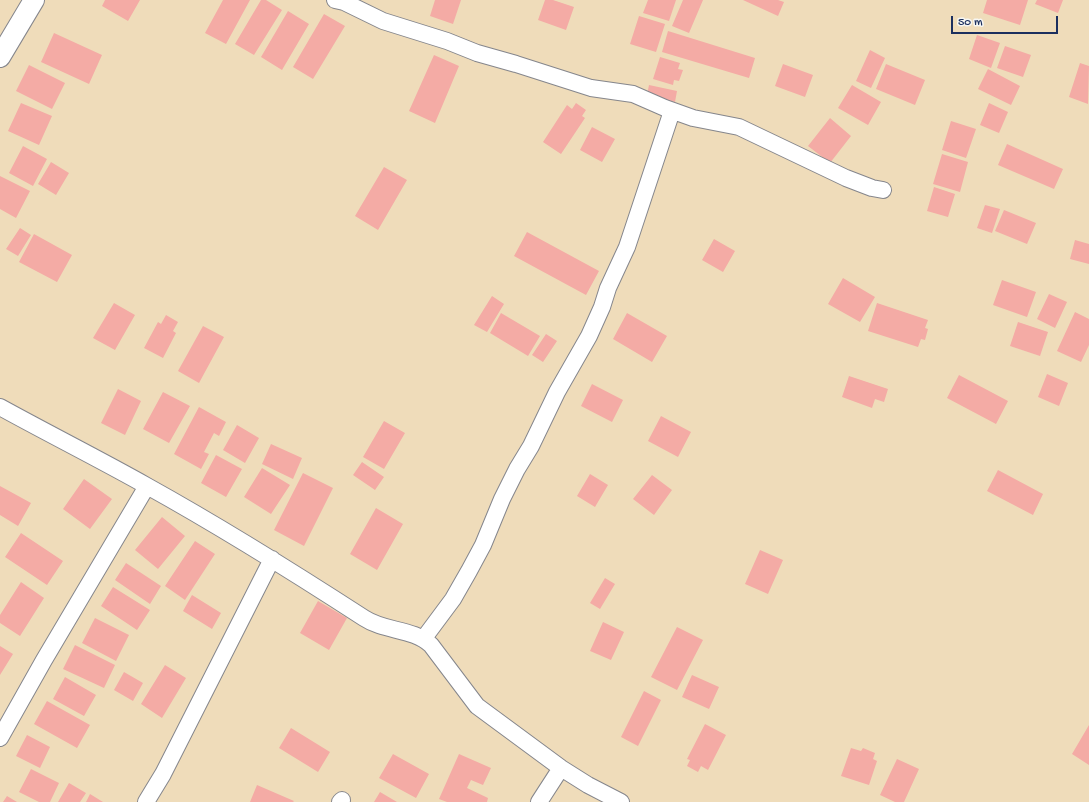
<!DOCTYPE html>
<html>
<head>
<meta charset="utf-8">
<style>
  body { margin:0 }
  #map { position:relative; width:1089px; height:802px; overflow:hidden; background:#efdcba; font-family:"Gochi Hand",sans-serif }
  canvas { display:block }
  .scale { position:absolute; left:951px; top:16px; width:107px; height:18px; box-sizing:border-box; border:2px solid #1b2f5e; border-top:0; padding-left:5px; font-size:12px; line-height:14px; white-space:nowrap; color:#1b2f5e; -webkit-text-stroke:3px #f6f6f2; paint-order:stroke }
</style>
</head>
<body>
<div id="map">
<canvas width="1089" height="802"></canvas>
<div class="scale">50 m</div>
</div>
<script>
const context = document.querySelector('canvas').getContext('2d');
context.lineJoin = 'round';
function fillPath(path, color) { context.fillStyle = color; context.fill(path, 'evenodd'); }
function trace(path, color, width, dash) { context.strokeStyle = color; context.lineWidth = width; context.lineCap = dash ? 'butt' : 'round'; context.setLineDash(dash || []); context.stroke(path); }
const building = new Path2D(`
  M105,0h35l-12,21 -26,-15z
  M223,0h27l-24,44 -21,-11z
  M261,0h5l16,10 -28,45 -19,-11z
  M435,0h26l-8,24 -23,-8z
  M545,0h8l21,7 -8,23 -28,-10z
  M648,0h28l-7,21 -26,-8z
  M683,0h20l-14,33 -17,-7z
  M743,0h35l6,2 -6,14z
  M987,0h41l-8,25 -37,-12z
  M1037,0h26l-5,13 -23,-9z
  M288,11l21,13 -27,46 -21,-13z
  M324,14l21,12 -32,53 -20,-12z
  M639,16l26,8 -9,28 -26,-8z
  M668,31l87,27 -6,20 -87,-26z
  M54,33l48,22 -13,29 -48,-22z
  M977,35l23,8 -9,25 -22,-9z
  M1005,46l26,9 -8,22 -26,-9z
  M870,50l15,8 -14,30 -15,-7z
  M434,55l25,11 -24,57 -26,-12z
  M660,57l20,6 -2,6 5,1 -4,11 -5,-1 -1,5 -20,-6z
  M1080,63l9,3 -1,38 -19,-7z
  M783,64l30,11 -8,22 -30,-11z
  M886,64l39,16 -10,25 -39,-16z
  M29,65l36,18 -13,26 -36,-18z
  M988,69l32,17 -9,19 -33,-16z
  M649,85l28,6 -2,11 -28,-7z
  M852,85l29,17 -13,23 -30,-17z
  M21,103l31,13 -13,29 -31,-14z
  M576,103l10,7 -4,6 3,2 -24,36 -18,-12 24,-37 5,4z
  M989,103l19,9 -9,21 -19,-8z
  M830,118l21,18 -21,27 -22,-17z
  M951,121l25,8 -10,29 -24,-8z
  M592,127l23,12 -13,23 -22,-12z
  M1007,144l56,25 -9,20 -56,-24z
  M23,146l24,13 -14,27 -24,-13z
  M942,154l26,8 -8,30 -27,-8z
  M51,162l18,11 -13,22 -18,-11z
  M384,167l23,13 -29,50 -23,-14z
  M0,176l30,15 -14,27 -16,-9z
  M934,187l21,7 -7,23 -21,-6z
  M985,205l15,4 -8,24 -15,-5z
  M1004,210l32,13 -9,21 -32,-13z
  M20,228l11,7 -13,21 -12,-7z
  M527,232l72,39 -13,24 -72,-39z
  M34,234l38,21 -15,27 -38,-20z
  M714,239l21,12 -12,21 -21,-12z
  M1075,240l14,4v20l-19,-5z
  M843,278l32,19 -15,25 -32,-18z
  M1002,280l34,12 -9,25 -34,-12z
  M1049,294l18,8 -12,26 -18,-9z
  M492,296l12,8 -17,28 -13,-7z
  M114,303l21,12 -20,35 -22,-12z
  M877,303l51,17 -3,8 3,1 -3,11 -4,-1 -3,8 -50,-16z
  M1075,312l14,7v26l-8,17 -24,-11z
  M501,313l39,23 -12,20 -38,-23z
  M627,313l40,23 -15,26 -39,-23z
  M166,315l12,7 -5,9 3,2 -13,25 -19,-10 14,-26 3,2z
  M1018,322l30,10 -8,24 -30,-10z
  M203,326l21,11 -25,46 -21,-12z
  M546,334l11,7 -14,21 -11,-7z
  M1047,374l21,9 -9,23 -21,-9z
  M959,375l49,26 -12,23 -49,-26z
  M849,376l39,13 -4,13 -9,-3 -3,9 -30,-11z
  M592,384l31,16 -11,22 -31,-16z
  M118,389l23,12 -16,34 -24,-12z
  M163,392l27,14 -21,37 -26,-14z
  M199,407l27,15 -7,14 -5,-3 -10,19 5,2 -8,15 -27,-15z
  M661,416l30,16 -13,25 -30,-16z
  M384,421l21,12 -21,36 -21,-12z
  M237,425l22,13 -14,25 -22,-13z
  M271,444l31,14 -9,21 -31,-15z
  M216,455l26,14 -16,28 -25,-14z
  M362,462l22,15 -9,13 -22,-15z
  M262,468l28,17 -19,29 -27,-17z
  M998,470l45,24 -10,21 -46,-24z
  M303,473l30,15 -29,58 -30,-16z
  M590,474l18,11 -13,22 -18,-11z
  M652,475l20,15 -18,25 -21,-16z
  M84,479l28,20 -22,30 -27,-20z
  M0,486l31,17 -13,23 -18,-11z
  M376,508l27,16 -26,46 -27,-16z
  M162,517l23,19 -27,33 -23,-19z
  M21,533l42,28 -16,24 -42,-28z
  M195,541l20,13 -30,46 -20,-14z
  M760,550l23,10 -15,34 -23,-10z
  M126,563l35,23 -11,18 -35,-24z
  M605,578l10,6 -15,25 -10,-6z
  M21,582l23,16 -24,38 -20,-13v-8z
  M113,587l37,23 -13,20 -36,-24z
  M192,595l29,18 -9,16 -29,-18z
  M318,601l29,17 -18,32 -29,-17z
  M95,618l34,17 -13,26 -34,-18z
  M603,622l21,10 -13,28 -21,-9z
  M677,627l26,13 -26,50 -26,-13z
  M75,645l40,20 -11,23 -41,-19z
  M0,646l13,8 -13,21z
  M165,665l21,13 -24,40 -21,-14z
  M124,672l19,11 -10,18 -19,-11z
  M692,675l27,12 -10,22 -27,-12z
  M65,677l31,18 -12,21 -31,-17z
  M644,691l17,9 -23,46 -17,-9z
  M47,701l43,24 -13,23 -43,-24z
  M705,724l21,11 -18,35 -7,-4 -3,6 -11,-6 3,-6 -3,-1z
  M1089,725v40l-17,-11z
  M291,728l39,24 -12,20 -39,-24z
  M27,735l23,12 -10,21 -24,-12z
  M851,748l10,3 2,-3 12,5 -2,6 4,2 -8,24 -28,-9z
  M393,754l36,20 -13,24 -37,-20z
  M459,754l32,14 -8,17 -12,-5 -4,8 21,10 -1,4h-40l-8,-3z
  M897,759l22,10 -15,33h-9l-15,-7z
  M31,769l28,14 -9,19h-11l-20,-10z
  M69,783l17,10 -6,9h-22z
  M257,785l37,16 -1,1h-43z
  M380,792l17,10h-23z
  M90,794l13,8h-17z
  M7,796l10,6h-14z`);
const minor = new Path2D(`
  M335,0l9,2 39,19 64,20 30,12 39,11 75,24 42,6 32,14 28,10 46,9 107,51 26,10 11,2
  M0,407c49,27 99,52 147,79 74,41 146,86 217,132 21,14 49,10 67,27l46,61 84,62 27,17 33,17
  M424,638l29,-39 16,-28 14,-26 19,-46 15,-30 14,-23 26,-54 32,-56 13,-29 6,-19 19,-41 45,-136
  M0,738l44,-78 103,-174
  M146,802l17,-28 109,-215
  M340,802l2,-2
  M539,802l22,-34`);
const tertiary = new Path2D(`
  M0,57l34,-57`);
fillPath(building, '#f4aba5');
trace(minor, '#85868c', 18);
trace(tertiary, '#85868c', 22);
trace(minor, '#fff', 16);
trace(tertiary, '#fff', 20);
</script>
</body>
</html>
